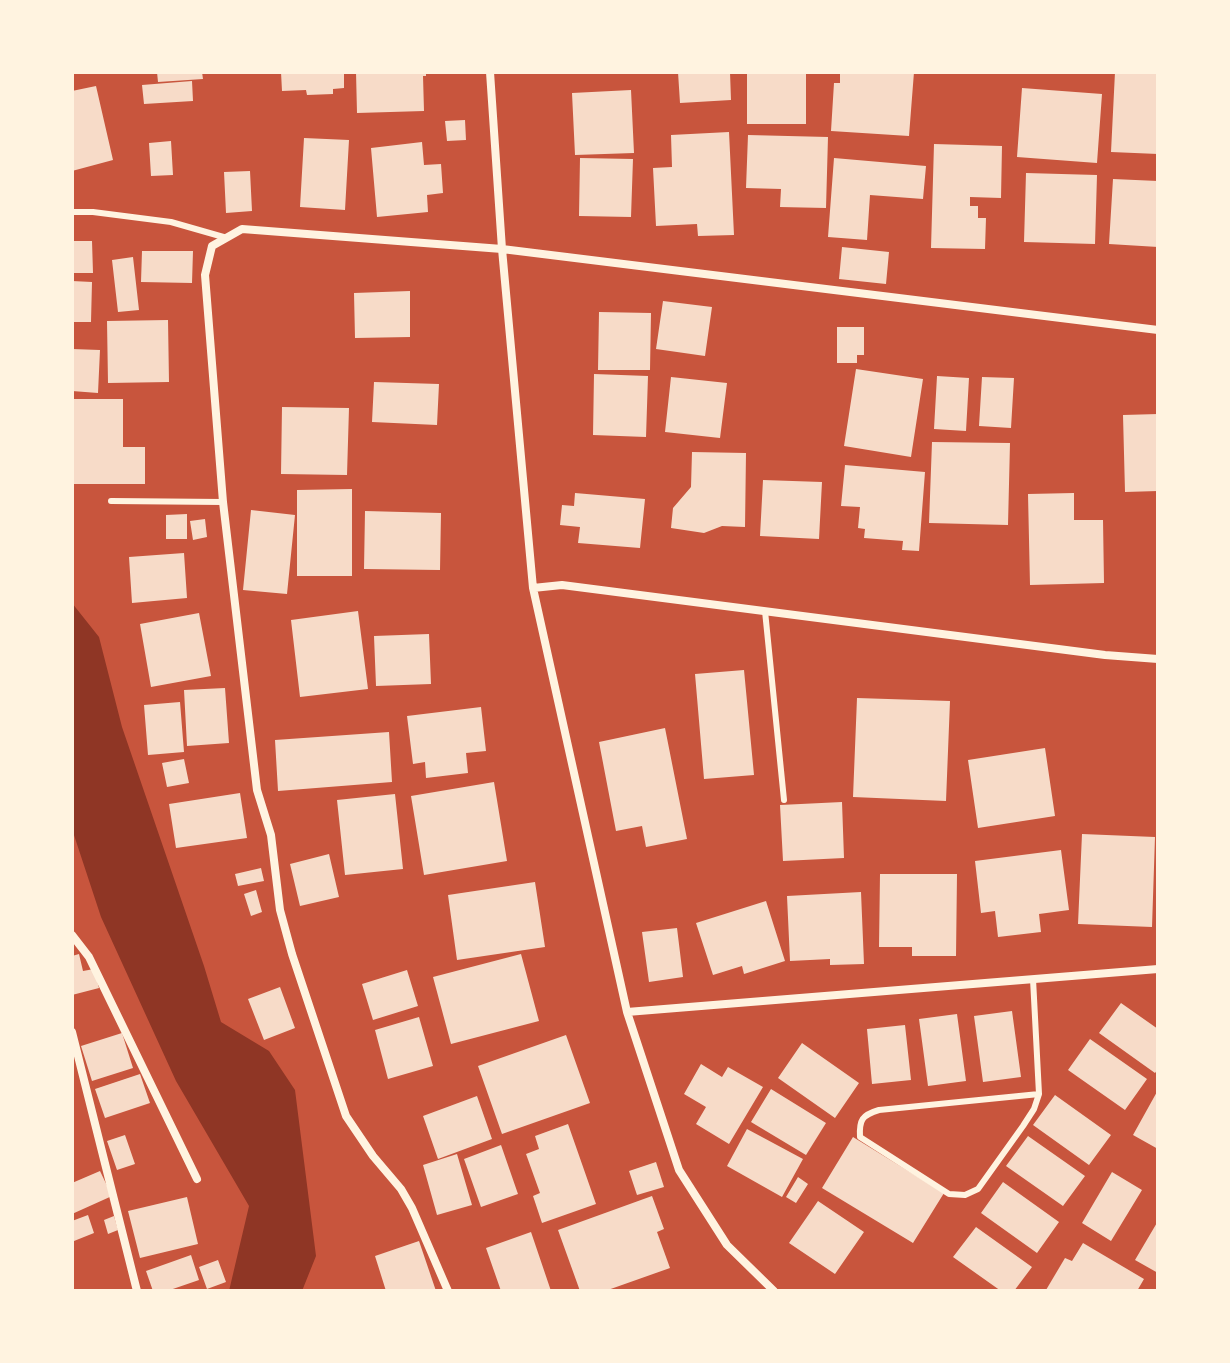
<!DOCTYPE html>
<html>
<head>
<meta charset="utf-8">
<style>
  body { margin:0 }
  #map { position:relative; width:1230px; height:1363px; overflow:hidden; background:#c8553d; font-family:Rubik,sans-serif }
  canvas { display:block }
  .frame { position:absolute; inset:0; border:74px solid #fff3e0; pointer-events:none }
</style>
</head>
<body>
<div id="map">
<canvas width="1230" height="1363"></canvas>
<div class="frame"></div>
</div>
<script>
const context = document.querySelector('canvas').getContext('2d');
context.lineJoin = 'round';
function fillPath(path, color) { context.fillStyle = color; context.fill(path, 'evenodd'); }
function trace(path, color, width, dash) { context.strokeStyle = color; context.lineWidth = width; context.lineCap = dash ? 'butt' : 'round'; context.setLineDash(dash || []); context.stroke(path); }
const water = new Path2D(`
  M72,603l27,34 23,90 82,239 17,56 48,29 26,39 21,166 -14,35h-73l20,-85 -73,-125 -75,-164 -29,-88z`);
const building = new Path2D(`
  M157,72h45l1,7 -45,3z
  M281,72h63v16l-11,1v5l-26,1 -1,-5 -24,1z
  M356,72h70v4h-3l1,35 -67,2z
  M678,72h52l1,28 -51,3z
  M747,72h59v52h-59z
  M840,72h74l-5,64 -78,-5 3,-48h6z
  M1115,72l43,1v81l-47,-2z
  M192,81l1,20 -49,3 -2,-19z
  M96,86l17,74 -41,11v-80z
  M1022,88l80,6 -5,69 -80,-6z
  M631,90l3,63 -59,2 -3,-62z
  M465,120l1,20 -19,1 -2,-20z
  M729,132l5,103 -36,1 -1,-12 -41,2 -3,-58 19,-1 -1,-32z
  M748,135l80,2 -2,71 -46,-1 1,-18 -35,-1z
  M304,138l45,2 -4,70 -45,-3z
  M171,141l2,34 -22,1 -2,-33z
  M422,142l2,23 17,-1 2,29 -16,2 1,17 -51,5 -6,-69z
  M934,144l68,2 -1,52 -31,-1v9h8v12h8l-1,31 -54,-1z
  M580,158l53,1 -2,58 -52,-1z
  M834,158l92,8 -3,33 -53,-4 -3,45 -39,-3z
  M250,171l2,40 -26,2 -2,-41z
  M1026,173l71,2 -2,69 -71,-2z
  M1113,179l45,2v66l-49,-3z
  M72,241h20l1,32h-21z
  M842,247l47,5 -3,32 -47,-5z
  M142,251h51l-1,32 -51,-1z
  M133,257l6,53 -21,2 -6,-52z
  M72,281l20,1 -1,40h-19z
  M410,291v46l-55,1 -1,-45z
  M663,301l49,6 -7,49 -49,-7z
  M599,312l52,1 -1,57h-52z
  M168,320l1,62 -61,1 -1,-62z
  M837,327h27v28h-7v8h-20z
  M72,349l28,1 -2,43 -26,-2z
  M856,369l67,10 -12,78 -67,-11z
  M594,374l54,2 -2,61 -53,-2z
  M937,376l32,2 -3,53 -32,-2z
  M671,377l56,6 -7,55 -55,-6z
  M982,377l32,1 -3,50 -32,-2z
  M374,382l65,2 -2,41 -65,-3z
  M72,399h51v48h22v37h-73z
  M282,407l67,1 -2,67 -66,-1z
  M1158,414v77l-33,1 -2,-77z
  M932,442l78,1 -2,82 -79,-2z
  M692,452l54,1 -1,74 -23,-1 -18,7 -33,-5 2,-20 18,-21z
  M845,465l80,7 -6,79 -17,-1 1,-9 -39,-3 1,-9 -7,-1 2,-21 -19,-1z
  M763,480l59,2 -3,57 -59,-3z
  M352,489v87h-55v-86z
  M575,493l70,6 -5,49 -62,-5 2,-16 -20,-2 2,-20 12,1z
  M1074,493v27h29l1,63 -74,2 -2,-91z
  M251,510l44,5 -8,79 -44,-4z
  M365,511l76,2 -1,57 -76,-1z
  M187,514v25h-21v-24z
  M205,519l2,18 -14,3 -3,-19z
  M184,553l3,45 -55,5 -3,-46z
  M358,611l10,78 -68,8 -9,-77z
  M199,613l12,63 -60,11 -11,-63z
  M429,634l2,50 -55,2 -2,-50z
  M744,670l10,105 -50,4 -9,-105z
  M225,688l4,55 -42,3 -3,-56z
  M857,698l93,3 -4,100 -93,-4z
  M180,702l4,50 -36,3 -4,-50z
  M481,707l5,44 -20,2 2,20 -42,5 -1,-16 -12,2 -6,-48z
  M665,728l22,111 -41,8 -4,-21 -26,5 -17,-89z
  M389,732l3,50 -114,9 -3,-51z
  M1045,748l10,68 -77,12 -10,-68z
  M184,759l5,24 -22,4 -5,-24z
  M494,782l13,79 -83,14 -13,-79z
  M240,793l7,45 -71,10 -7,-44z
  M395,794l8,75 -58,6 -8,-75z
  M842,802l2,56 -61,3 -3,-56z
  M1082,834l73,3 -3,90 -74,-3z
  M1061,850l8,60 -30,4 2,18 -43,5 -3,-26 -14,2 -6,-52z
  M329,854l10,43 -39,9 -10,-42z
  M261,868l3,13 -26,5 -3,-12z
  M880,874h77l-1,82h-44v-9h-33z
  M535,882l10,65 -88,13 -9,-65z
  M256,890l6,22 -11,4 -7,-22z
  M861,892l3,72 -34,1v-6l-40,2 -3,-65z
  M766,901l19,60 -41,13 -2,-8 -29,9 -17,-52z
  M677,928l6,49 -34,5 -7,-50z
  M79,954l4,17 11,-2 5,19 -27,7v-39z
  M521,954l18,67 -88,23 -18,-67z
  M407,970l11,36 -45,14 -11,-36z
  M280,987l15,41 -31,12 -16,-41z
  M1121,1003l37,26v40l-3,4 -56,-40z
  M1012,1011l9,66 -38,5 -9,-66z
  M957,1014l9,67 -38,5 -9,-67z
  M419,1017l14,49 -45,13 -13,-49z
  M905,1025l6,55 -39,4 -5,-55z
  M122,1033l11,35 -41,13 -11,-35z
  M566,1035l24,68 -88,31 -24,-68z
  M1090,1039l57,40 -22,31 -57,-40z
  M802,1043l57,40 -24,35 -57,-40z
  M701,1064l21,13 6,-10 35,20 -34,57 -33,-20 10,-17 -22,-13z
  M140,1074l10,29 -45,15 -10,-29z
  M771,1089l55,34 -20,32 -55,-33z
  M1158,1090v59l-25,-14z
  M1055,1095l56,40 -22,30 -56,-40z
  M477,1096l15,43 -54,20 -15,-43z
  M568,1124l28,80 -54,19 -9,-27 7,-3 -14,-39 13,-5 -4,-13z
  M747,1129l56,30 -21,38 -55,-31z
  M125,1135l10,29 -18,6 -10,-29z
  M1028,1136l57,40 -22,30 -57,-40z
  M853,1137l91,56 -31,50 -91,-55z
  M501,1145l17,49 -37,13 -17,-48z
  M457,1154l15,51 -35,10 -14,-50z
  M656,1162l8,25 -27,8 -8,-24z
  M100,1171l12,25 -40,18v-31z
  M1112,1172l30,18 -31,51 -29,-18z
  M798,1177l10,7 -12,19 -10,-6z
  M1003,1182l56,40 -22,31 -56,-40z
  M652,1196l12,33 -7,3 13,36 -65,23h-25l-22,-61z
  M187,1197l11,47 -58,14 -12,-47z
  M818,1201l46,31 -29,42 -46,-31z
  M88,1215l6,18 -20,8 -2,-20z
  M114,1216l4,14 -10,4 -4,-14z
  M1158,1221v52l-23,-13z
  M976,1227l56,40 -18,24h-13l-48,-34z
  M531,1232l20,59h-50l-15,-43z
  M419,1241l17,50h-50l-11,-35z
  M1083,1243l61,36 -7,12 -91,-1 19,-32 7,3z
  M191,1255l8,25 -32,11h-14l-7,-20z
  M218,1260l8,22 -19,7 -8,-22z`);
const service = new Path2D(`
  M72,212h21l78,10 56,16
  M111,501l112,1
  M765,611l19,189
  M1033,979l6,115 -5,15 -11,17 -45,63 -13,6 -16,-1 -89,-57c-1,-17 2,-22 19,-27l160,-16`);
const minor = new Path2D(`
  M490,72l12,177 31,339 94,424 52,158 48,75 47,46
  M533,588l29,-3 543,70 53,4
  M72,935l17,22 108,222
  M627,1012l531,-43
  M72,1032l65,259
  M448,1291l-36,-83 -11,-19 -28,-33 -27,-40 -54,-162 -12,-44 -9,-75 -14,-45 -34,-288 -18,-227 7,-29 30,-17 260,20 656,81`);
fillPath(water, '#8f3625');
fillPath(building, '#f7dbc8');
trace(service, '#fff3e0', 6);
trace(minor, '#fff3e0', 8);
</script>
</body>
</html>
